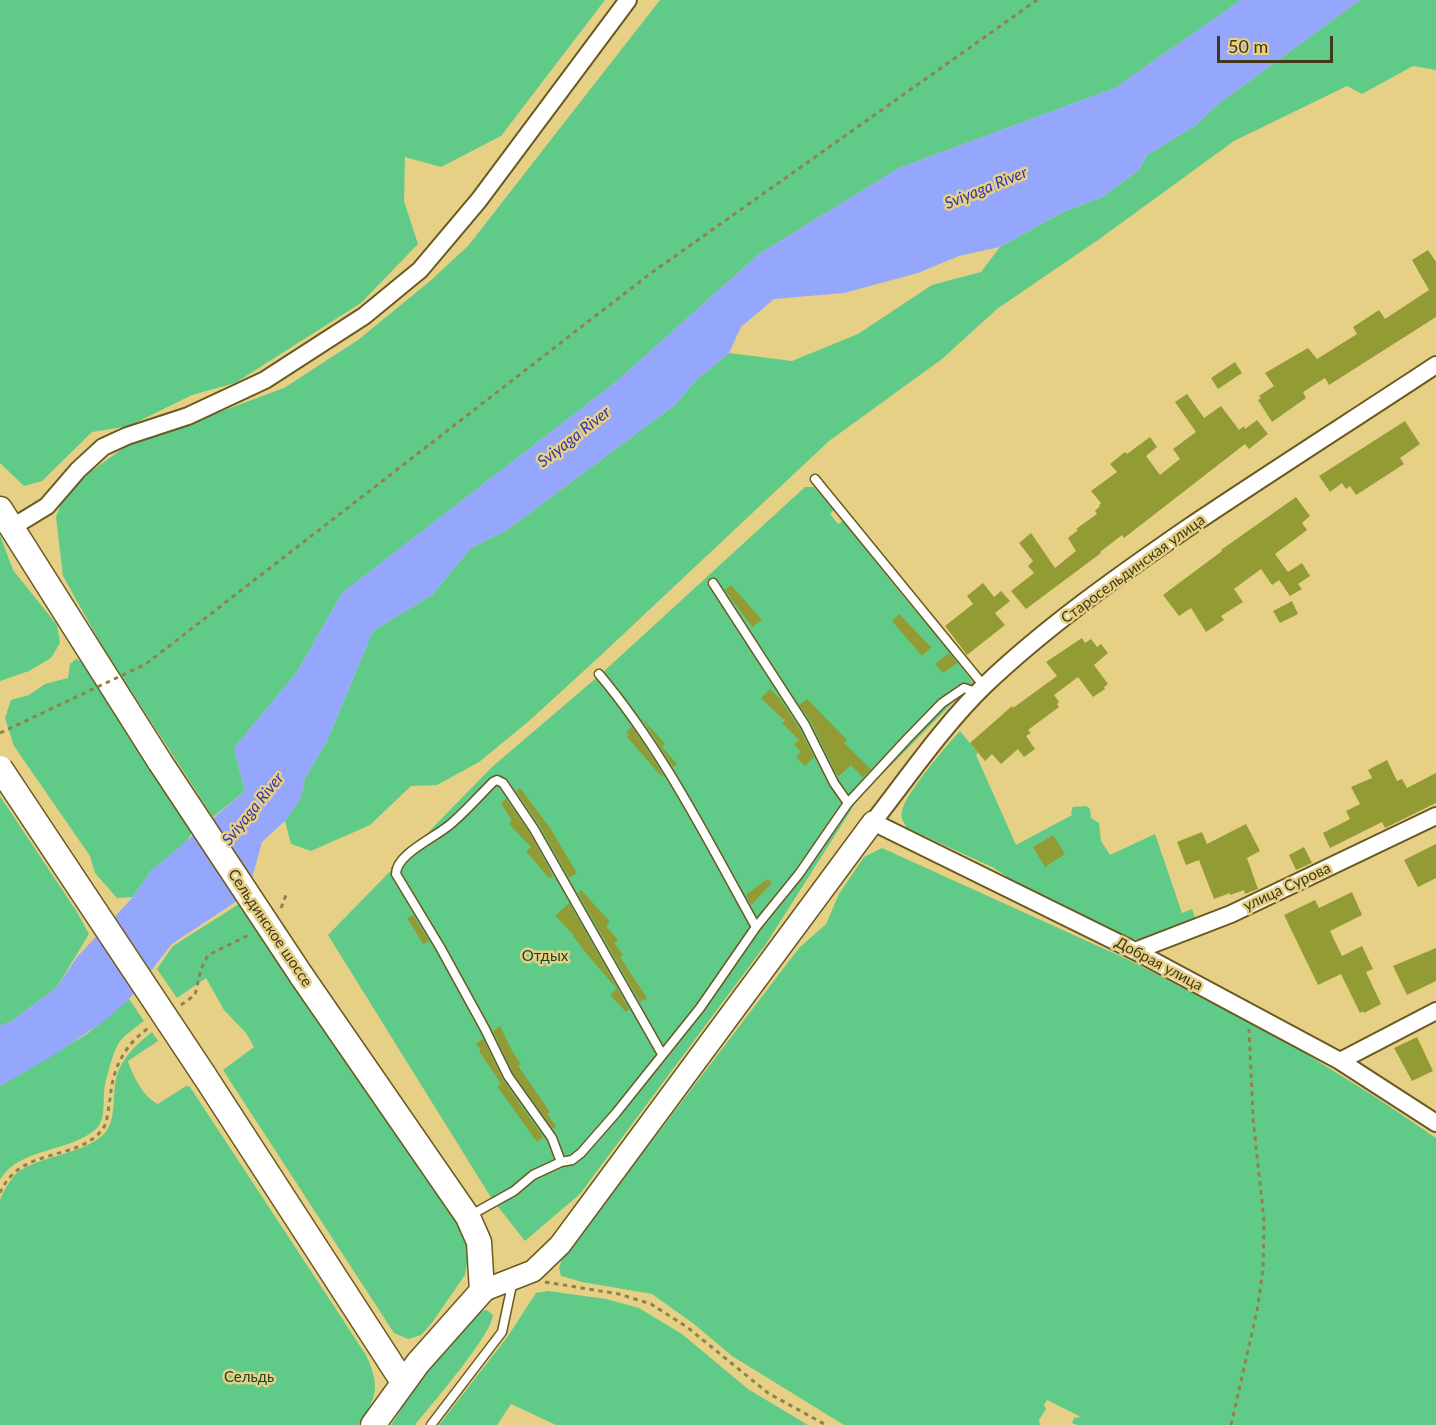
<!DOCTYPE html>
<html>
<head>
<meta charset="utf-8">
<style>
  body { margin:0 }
  #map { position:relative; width:1436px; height:1425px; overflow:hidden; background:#e6d085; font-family:Lato,sans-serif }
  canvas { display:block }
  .scale { position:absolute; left:1217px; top:36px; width:116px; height:27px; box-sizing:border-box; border:3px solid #403818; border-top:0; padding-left:8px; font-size:18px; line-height:21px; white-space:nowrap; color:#403818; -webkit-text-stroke:4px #e6d085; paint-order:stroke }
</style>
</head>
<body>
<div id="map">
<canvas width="1436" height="1425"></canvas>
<div class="scale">50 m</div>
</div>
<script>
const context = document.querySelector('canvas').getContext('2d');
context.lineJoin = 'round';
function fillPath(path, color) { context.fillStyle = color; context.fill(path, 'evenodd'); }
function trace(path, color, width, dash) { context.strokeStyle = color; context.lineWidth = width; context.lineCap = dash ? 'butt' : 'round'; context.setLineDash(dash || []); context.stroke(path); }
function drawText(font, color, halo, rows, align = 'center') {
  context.font = font + ' Lato,sans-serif'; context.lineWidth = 5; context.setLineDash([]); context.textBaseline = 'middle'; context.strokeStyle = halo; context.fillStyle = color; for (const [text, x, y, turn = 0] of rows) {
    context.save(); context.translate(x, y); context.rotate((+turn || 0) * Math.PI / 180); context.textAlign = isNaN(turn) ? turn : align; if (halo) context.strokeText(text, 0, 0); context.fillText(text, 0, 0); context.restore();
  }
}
const green = new Path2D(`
  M0,0h605l-104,136 -60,31 -36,-10 -1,44 14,43 -57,59 -126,80 -43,12 -63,31 -37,6 -50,49 -18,5 -24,-23z
  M660,0h581l-126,88 -216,80 -140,86 -142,127 -275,212 -45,79 -63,76 11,43 -32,26 -111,-171 -39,-70 -7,-59 6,-16 28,-29 35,-25 159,-59 74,-48 71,-58 39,-36z
  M1360,0h76v70l-23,-4 -51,28 -15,-8 -113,55 -136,99 -101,69 -55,50 -113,82 -230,216 -70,64 -50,41 -42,23 -26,1 -41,39 -59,26 -20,-7 -6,-23 16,-23 4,-20 22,-37 46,-110 59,-36 39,-47 36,-18 169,-126 19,-23 34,-28 63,8 66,-27 74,-49 49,-13 19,-25 63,-35 40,-15 37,-28 6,-13 50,-31 21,-20z
  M805,487h9l20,23 -4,4 8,10 5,-3 60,75 39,46 31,40 -115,117 -92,145 -186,250 -55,47 -33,-42 -164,-264 164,-168 110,-94z
  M0,535l13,35 44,55 3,18 -9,15 -22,13 -29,10z
  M76,659l9,4 107,170 -6,9 -35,29 -18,26 -16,1 -22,-25 -5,-17 -76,-110 -9,-28 6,-18 18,-5 16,-11 23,-6 2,-14z
  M960,731l18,22 -2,2 40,90 56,-30 -1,-3 2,-5 13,-1 4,3 1,9 8,5 2,18 9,14 45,-21 27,79 10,-4 4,11c-20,8 -48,24 -70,18l-110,-55 -22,-15 -87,-40c-3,-5 -7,-10 -5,-17 3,-17 45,-66 58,-80z
  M0,796l77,116 12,22 -32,53 -45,34 -12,5z
  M882,848l249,113 156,81 90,56 59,40v287h-359l-5,-2 2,-5 7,-1 -34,-17 -3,5 2,4 -7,11 1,5h-196l-112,-69 -38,-32 -42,-30 -70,-12 -21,-6 -2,-8 3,-9 237,-311 27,-24 13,-30 25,-37z
  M242,902l218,325 9,23 -4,25 -34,49 -10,11 -13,4 -14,-6 -171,-263 31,-23 -8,-14 -22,-23 -18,-32 -29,20 -20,-29 16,-23z
  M129,999l15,22c-8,6 -18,13 -24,20 -6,8 -13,34 -15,44 -3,13 2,34 -9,44 -27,24 -77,18 -96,51v-94l87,-52z
  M152,1032l6,9 -30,20c4,14 17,38 30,43l28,-18 4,1 176,268c14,31 12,42 -8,70h-358v-225c4,-10 9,-19 17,-27 21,-17 63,-18 85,-37 15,-13 10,-39 14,-57 5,-21 20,-34 36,-47z
  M548,1291l58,8 33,9 43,26 66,55 60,36h-252l-45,-21 -14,21h-58l69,-89 28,-43z
  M487,1310l6,5c-2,21 -62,90 -78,110h-24c17,-25 68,-111 96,-115z`);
const water = new Path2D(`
  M1241,0h119l-143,105 -21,20 -50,31 -6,13 -37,28 -40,15 -63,35 -41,9 -41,17 -74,20 -70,6 -33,28 -12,26 -34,28 -19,23 -169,126 -36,18 -39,47 -59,36 -46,110 -22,37 -4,20 -16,23 -23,21 -11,40 -11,17 -68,45 -43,55 -26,23 -54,36 -49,28v-60l12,-5 45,-34 20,-30 56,-60 18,-26 94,-80 -11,-43 63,-76 45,-79 275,-212 142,-127 140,-86 216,-80z`);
const building = new Path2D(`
  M1428,250l8,12v55l-107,68 -4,-7 -22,14 3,6 -34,24 -14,-22 3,-2 -2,-2 15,-10 -9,-13 43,-25 9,11 40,-25 -4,-7 26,-17 6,9 44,-29 -17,-30z
  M1235,362l7,11 -24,16 -7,-11z
  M1187,394l17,24 17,-12 18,24 5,-4 1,3 12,-9 11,14 -19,15 -4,-5 -121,94 -2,-3 -22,17 1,1 -75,56 -15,-18 23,-18 -6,-7 5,-5 -14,-18 12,-10 24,35 21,-17 -8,-13 10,-8 -2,-1 21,-15 -2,-3 5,-5 -1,-1 2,-2 -10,-12 26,-19 -7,-8 15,-12 2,2 23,-17 7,10 -11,9 14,19 20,-16 -7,-10 23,-17 -21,-30z
  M1405,421l15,23 -20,14 4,6 -48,31 -6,-9 -4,3 -4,-6 -12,9 -11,-16z
  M1296,497l14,19 -8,7 5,7 -32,24 13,18 14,-9 8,13 -12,8 4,5 -12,7 -11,-16 -7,5 -11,-16 -27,20 9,13 -22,14 3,4 -18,12 -15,-24 -12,8 -16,-21 59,-44 -1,-1z
  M983,583l11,14 7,-6 9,10 -15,12 10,12 -38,30 -22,-29 28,-22 -6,-8z
  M731,585l31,35 -10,7 -27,-37z
  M1292,601l6,13 -18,9 -7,-12z
  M899,614l32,33 -9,9 -30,-35z
  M1082,638l3,5 6,-4 6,8 4,-3 7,9 -14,12 14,19 -4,3 1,2 -12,8 -15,-20 -24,18 5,7 -2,2 2,3 -31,23 3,3 -5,3 9,13 -11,8 -6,-8 -17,15 -9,-10 -7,7 -15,-18 42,-37 1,2 44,-32 -11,-14z
  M949,653l8,10 -14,10 -8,-9z
  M770,689l10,10 19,29 15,29 -9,9 -9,-9 5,-5 -7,-8 5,-4 -17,-17 3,-2 -24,-23z
  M807,699l40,41 -3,3 27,26 -8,8 -12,-12 -12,11 -3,-3 -25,-51 -12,-17z
  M642,718l23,26 -3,3 15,17 -4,3z
  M632,727l27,41 4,8 -1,1 -35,-40 2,-2 -3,-3z
  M1387,760l10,21 5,-2 5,9 29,-15v30l-51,25 -3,-6 -52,26 -7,-15 27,-14 -4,-8 14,-7 -9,-17 21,-9 -4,-8z
  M520,788l30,40 27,45 -8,5 -29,-52 -24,-35z
  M506,799l23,33 24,44 -4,2 -23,-27 5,-4 -22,-23 3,-3 -11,-18z
  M1246,824l14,27 -13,7 11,31 -13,5 -1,-4 -14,5v-2l-16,6 -15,-39 -13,5 -9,-23 25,-10 5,12z
  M1053,835l12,19 -20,13 -12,-20z
  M1436,844v34l-18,9 -14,-27z
  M1304,847l8,16 -16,7 -7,-15z
  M767,879l5,4 -21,22 -5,-10z
  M581,890l29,32 -4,4 12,14 -4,3 9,12 -3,2 27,41 -7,4 -62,-109z
  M1352,892l10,23 -32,16 12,25 20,-10 11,23 -7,3 15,32 -17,9 -1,-2 -3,2 -19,-39 -23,11 -34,-70 31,-15 4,8z
  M569,903l60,106 -3,3 -16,-17 7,-6 -31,-36 -13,-17 1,-1 -19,-19z
  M413,915l16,26 -6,3 -16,-26z
  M1436,948v33l-29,14 -14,-29z
  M500,1026l13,27 8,11 -3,2 32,46 -3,2 9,12 -3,3 -40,-56 -20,-42z
  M1417,1037l16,34 -21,10 -18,-33z
  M483,1039l20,41 40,57 -6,5 -40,-56 4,-2 -22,-33 2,-1 -5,-6z`);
const path = new Path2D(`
  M281,908l5,-13
  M181,1005l14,-10 6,-26 7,-14 43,-21
  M0,1193c20,-47 77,-31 102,-63 6,-7 6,-22 8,-31 3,-32 14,-54 41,-73
  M545,1282l74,12 32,10 36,23 81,66 58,32
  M1231,1425l26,-114 6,-41 1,-49 -11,-103 -4,-89`);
const service = new Path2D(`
  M815,479l169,207
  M713,583l92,142 29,58 14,20
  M599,674c64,76 109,167 157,253
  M561,1162l11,-2 9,-7 35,-40 84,-105 56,-81 43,-53 49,-71 60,-65 34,-35 22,-15 14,5
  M471,1215l43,-24 19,-16 28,-13 -9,-24 -44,-62 -23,-47 -45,-82 -44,-73c0,-21 43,-38 57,-52 14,-12 27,-27 40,-40l4,-2 6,3 31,46 128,225
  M431,1425l71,-93 11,-52`);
const minor = new Path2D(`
  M1436,365c-82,54 -165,107 -247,162 -71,49 -142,99 -204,158 -42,41 -76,91 -112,137l262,129 205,110 96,62
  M11,528l36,-22 31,-36 25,-23 24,-11 61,-20 77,-36 99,-64 56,-46 59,-70 149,-200
  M1135,951l96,-37 205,-98
  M1340,1061l96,-50`);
const tertiary = new Path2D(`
  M482,1291l51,-20 27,-26 313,-423`);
const secondary = new Path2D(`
  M0,509l160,253
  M301,975l167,242 11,25 3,49 -64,72 -45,62
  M204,1075l199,307`);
const pathBridge = new Path2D(`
  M0,733l146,-69 501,-388 390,-276`);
const secondaryBridge = new Path2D(`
  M160,762l141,213
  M0,768l204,307`);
const streetNames = [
  ["Старосельдинская улица",1133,569,-36],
  ["улица Сурова",1287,887,-25],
  ["Сельдинское шоссе",270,928,56],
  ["Добрая улица",1159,964,28]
];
const parkNames = [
  ["Отдых",545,956],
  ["Сельдь",249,1377]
];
const waterNames = [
  ["Sviyaga River",986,188,-22],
  ["Sviyaga River",574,437,-38],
  ["Sviyaga River",253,809,-51]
];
fillPath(green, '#60ca88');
fillPath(water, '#95a7fd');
fillPath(building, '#939b35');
trace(service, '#6a5a21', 11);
trace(minor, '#6a5a21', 20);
trace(tertiary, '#6a5a21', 24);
trace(secondary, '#6a5a21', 27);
trace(path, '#91824d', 3, [4.5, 4.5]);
trace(service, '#fff', 8);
trace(minor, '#fff', 16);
trace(tertiary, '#fff', 21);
trace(secondary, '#fff', 24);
trace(secondaryBridge, '#6a5a21', 27, []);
trace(pathBridge, '#91824d', 3, [4.5, 4.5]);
trace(secondaryBridge, '#fff', 24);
drawText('15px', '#403818', '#e6d085', streetNames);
drawText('15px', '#124527', '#e6d085', parkNames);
drawText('italic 16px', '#3335ae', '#e6d085', waterNames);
</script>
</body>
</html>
